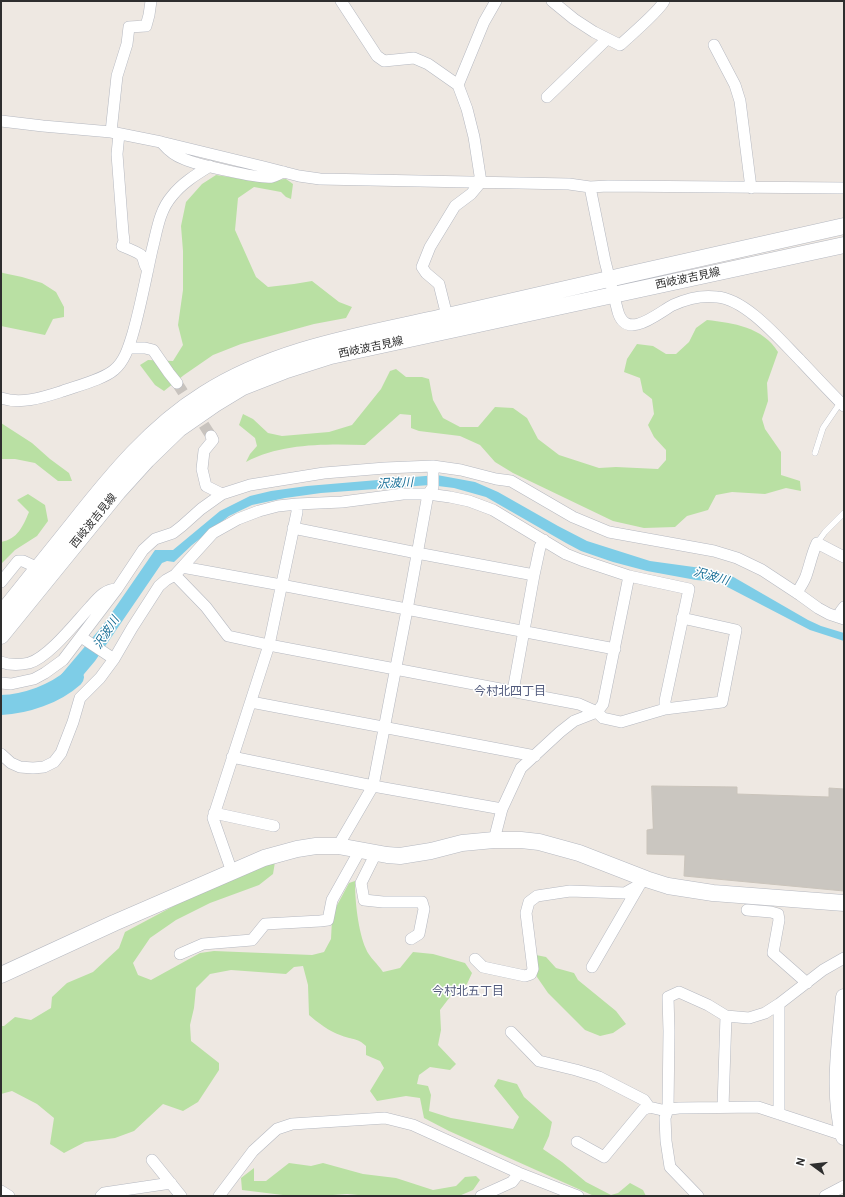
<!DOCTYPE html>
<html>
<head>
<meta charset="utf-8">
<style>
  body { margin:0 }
  #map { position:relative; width:845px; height:1197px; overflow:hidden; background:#eee8e2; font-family:Roboto,sans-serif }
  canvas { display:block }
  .frame { position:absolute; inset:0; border:2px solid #2e2e2e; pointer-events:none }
  .north { position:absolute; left:793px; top:1145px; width:40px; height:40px; -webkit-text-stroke:3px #fff; paint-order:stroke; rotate:285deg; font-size:11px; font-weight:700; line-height:16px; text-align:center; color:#2e2e2e }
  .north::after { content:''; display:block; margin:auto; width:14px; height:18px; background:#2e2e2e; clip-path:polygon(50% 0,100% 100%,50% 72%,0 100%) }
</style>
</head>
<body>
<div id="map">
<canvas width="845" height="1197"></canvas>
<div class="frame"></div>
<div class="north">N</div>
</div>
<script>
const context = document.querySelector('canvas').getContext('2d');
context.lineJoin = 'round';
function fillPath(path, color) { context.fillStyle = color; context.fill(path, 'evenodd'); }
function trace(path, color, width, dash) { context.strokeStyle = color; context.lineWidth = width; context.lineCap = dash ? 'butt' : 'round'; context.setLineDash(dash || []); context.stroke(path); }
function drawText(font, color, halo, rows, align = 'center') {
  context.font = font + ' Roboto,"Noto Sans JP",sans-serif'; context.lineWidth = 3; context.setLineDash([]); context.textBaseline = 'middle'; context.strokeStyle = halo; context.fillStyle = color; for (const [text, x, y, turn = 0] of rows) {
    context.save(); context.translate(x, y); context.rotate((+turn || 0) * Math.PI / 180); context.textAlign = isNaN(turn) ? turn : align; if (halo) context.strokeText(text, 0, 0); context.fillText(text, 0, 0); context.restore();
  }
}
const green = new Path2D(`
  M216,175l40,6 30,-2 7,5 -2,15 -5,-2 -5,-5 -27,-5 -16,11 -3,32 21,47 12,10 26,-3 18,-3 27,21 13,5 -6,11 -32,6 -73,20 -28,11 -29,20 -20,16 -9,-6 -15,-20 8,-5 25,1 10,-16 -5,-20 5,-35v-39l-2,-25 5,-24 16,-18z
  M1,272l2,1 19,4 20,6 14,9 8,15v10l-11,2 -8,16 -44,-9z
  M707,320c26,3 56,7 71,32l-11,31 1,18 -6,18 3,10 16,23v23l19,6 1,10 -15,-3 -21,6 -33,-2 -16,3 -8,15 -21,6 -12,11 -31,1 -31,-7 -100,-48 -18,-11 -15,-17 -20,-9 -41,-5 -8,-3v-13l-11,-1 -35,31c-39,-1 -83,-2 -119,17l4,-8 7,-8 -2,-8 -16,-13 4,-11 10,5 15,14 14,3 47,-4 23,-7 29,-36 9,-18 6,-2 10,8h16l7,2 4,21 10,18 17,9h18l17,-20 18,1 14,10 11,21 21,16 40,13 17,-1 42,2 8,-9v-10l-12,-13 -6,-12 6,-11 -2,-15 -9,-7 -3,-14 -16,-6 3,-13 10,-15 16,2 13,8h10l13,-12 7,-14z
  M1,423l31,20 18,16 19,14 3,8h-14l-23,-18 -20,-4h-14z
  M28,494l17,11 3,16 -11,15 -22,14 -14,14v-22c17,-3 22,-16 28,-30l-12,-12z
  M275,862l-2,12 -14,11 -49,18 -34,17 -26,18 -17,25 5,12 13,5 49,-27 14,-2 98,4 12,-3 7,-13 1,-20 3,-10 14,-26 6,-2c0,20 3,50 11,68 3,8 12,15 17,23l17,-4 13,-16 20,2 32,9 7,10 -5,11 -14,9 -13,17 1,20 -3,15 18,19 -6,6 -20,-3 -11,8 -2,9 11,2 3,9 -2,16 22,7 62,11 6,-12 -25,-31 4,-7 19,5 7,13 28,25 -3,14 -6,13 19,13 24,20 25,13 7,-2 12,-10 13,7 3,6h-52l-145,-65 -25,-13 -4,-20 -14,-2 -29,5 -7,-10 14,-23 -4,-7 -14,-6v-9c-9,-9 -15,-6 -26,-11 -10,-3 -23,-13 -31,-20l-1,-30 -5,-19 -9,1 -8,7 -55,-4 -21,4 -14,14 -2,20 -4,17 1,16 28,22v7l-21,32 -15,9 -20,-7 -29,27 -19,7 -30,4 -21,11 -14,-9 4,-26 -17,-14 -25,-13 -11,3v-68h3l11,-9 16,3 20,-12 1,-11 15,-14 26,-11 26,-24 6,-16 60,-32z
  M536,955l10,2 10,11 18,5 4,7 38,31 10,13 -13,9 -13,3 -15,-6 -37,-37 -11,-16z
  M289,1163l22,3 12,-3 40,11 33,4 37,12 23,-4 9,-9 11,-1 4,4 -7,10 -14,6h-90l-22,-2 -28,2h-28l-49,-6 -1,-12 13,-10v13h12z`);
const water = new Path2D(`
  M437,475l38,7 23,10 60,34 29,15 63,20 51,7 29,7 78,45 13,6 23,7v8l-34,-11 -98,-51 -4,2 -12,-1 -49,-9 -34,-9 -32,-11 -15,-8 -80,-46 -32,-9 -24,-3 -109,8 -36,5 -33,7 -23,11 -37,29 -18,17 -7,-1 -5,2 -67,98 -16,19 -27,13 8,-17 44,-52 51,-74h18l47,-39 30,-15 21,-5 36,-5z`);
const river = new Path2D(`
  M1,705c25,-1 54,-11 73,-28`);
const building = new Path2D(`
  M652,786l85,1v7l92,3v-9l15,1v102l-160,-15 1,-21 -38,-1v-24l6,-1z`);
const streetTunnel = new Path2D(`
  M177,383l34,53`);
const lane = new Path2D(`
  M815,453l8,-25 17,-25
  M817,543l8,-11 19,-19`);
const street = new Path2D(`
  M341,1l36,55 7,5 30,-3 14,6 30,21 9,24 7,28 7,45 -10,12 -16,12 -25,41 -8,20 4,6 13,11 8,32
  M552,1l22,18 20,13 26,13c9,-8 41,-36 44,-44
  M714,45l21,40 5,16 11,87
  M458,85l26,-63 12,-21
  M547,97l60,-58
  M1,121l42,5 68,6 50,10 103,25 35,9 21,3 249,5 21,3 18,-1 236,2
  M111,132l6,-56 10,-32 2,-17 17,-1 3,-11 2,-14
  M119,134l-2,20 6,79 1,8 -2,5c5,2 15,6 19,9 4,4 2,10 7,15
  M162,143c6,7 13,13 22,16 11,5 79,21 88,18 4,-1 8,-4 12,-5
  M590,187l15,74 13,51c9,29 40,1 55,-7 13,-6 30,-10 44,-8 29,2 63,43 83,63 15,16 29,31 44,46
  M128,348h17l8,2 16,23 8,10
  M1,398c20,7 43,-1 62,-7 14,-5 41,-12 51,-21 11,-9 15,-24 19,-37 8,-28 13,-56 19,-83 5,-19 7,-39 20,-54 10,-13 25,-22 38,-30
  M211,436l2,4 -9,11 -2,18 4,17 16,8
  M293,528l124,25 117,22
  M182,567l99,18 334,64
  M175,575l31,32 22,29 41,9 310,59 18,8 6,-8 26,-128
  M1,582l17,-21h5l15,7
  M797,593c3,-6 7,-11 9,-17 4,-11 6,-23 11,-33l27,14
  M838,617l3,-6 3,-4
  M81,637l33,22 18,-31 27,-42 7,-6 9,-5 38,-42 25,-14 21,-8 19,-5 19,-2 45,-2 61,-8h25l22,3 19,4 24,9 73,44 15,6 48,16 60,13 -24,112v8l-44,13 -18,-4 -6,-6 -23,9 -14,11 -39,36 -19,41 -8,31
  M1,662c8,3 19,3 28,1 20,-6 47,-41 61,-56 8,-9 15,-18 27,-18
  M1,683l10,1 23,-5 11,-6 18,-13 54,-71 26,-39 12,-11 18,-6 9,-7 19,-17 21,-15 28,-9 74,-12 61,-5 48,-2
  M513,691l21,-116 6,-28 4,-7
  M251,702l284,54
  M665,709l57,-7 14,-72 -54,-12
  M1,754l10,9 9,4 13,1 11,-1 10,-5 7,-9 12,-31 7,-24 20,-20 14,-19
  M232,757l141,29 129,23
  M214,813l60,13
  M338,846l35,-60 34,-176 21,-116 5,-7v-21l28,4 35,9 15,2 62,36 36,15 105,19 23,7 25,12 38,25 18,13 11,6 15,5
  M376,853l-15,30 3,17 19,2h39l2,7 -5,25 -8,5
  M232,872l-19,-54 56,-173 28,-133v-8
  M747,910l24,2 7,2 1,6 -6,33 34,30
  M180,954l23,-10 49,-4 13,-16 55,-3 8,-1 4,-20 28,-50
  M475,959l8,8 42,9 6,-2 2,-5 -7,-56 3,-11 8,-6 33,-5 55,2 14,-8 7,-6
  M592,967l47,-81
  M511,1032l28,29 37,9 23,7 45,23 5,7 13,3 17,-2 79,-1 85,28
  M723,1107l3,-91
  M779,1114v-110
  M577,1142l27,15 39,-47 6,-3
  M152,1160l29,36
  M1,1191l8,5
  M101,1196l3,-3 67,-10
  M219,1196l34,-45 24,-22 15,-5 93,-6 28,7 106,48 59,23
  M481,1196l31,-14 7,-9
  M698,1196l-28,-29 -4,-26 -1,-23 3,-9 1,-78 -1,-34 11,-5 29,13 18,11 23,2 16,-5 14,-9 44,-34 21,-12
  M825,1196l19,-10`);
const secondary = new Path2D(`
  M1,614c24,-30 49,-61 73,-91 38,-48 77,-96 130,-129 75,-48 167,-60 252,-80 129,-30 259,-59 388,-88
  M1,636l117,-144 29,-32 32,-31 36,-25 28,-17 41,-16 47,-15 513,-111
  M1,975l113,-52 150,-65 33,-9 19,-3h22l49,9 13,1 31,-5 31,-8 32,-3h27l18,2 40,11 67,26 22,7 45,7 131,10
  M844,997c-4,44 -12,97 0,140`);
const streetNames = [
  ["西岐波吉見線",688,279,-12],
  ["西岐波吉見線",371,348,-12],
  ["西岐波吉見線",94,521,-51]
];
const waterNames = [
  ["沢波川",395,484,-3],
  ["沢波川",711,577,16],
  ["沢波川",107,633,-57]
];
const neighbourhoodNames = [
  ["今村北四丁目",510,692],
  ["今村北五丁目",468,992]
];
fillPath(green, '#b9e0a3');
fillPath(water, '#7ecde7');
trace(river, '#7ecde7', 20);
fillPath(building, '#cac6c0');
trace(building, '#cac4bb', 1);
trace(streetTunnel, '#c8c3be', 11, [11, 5.5]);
trace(lane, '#b5b8c0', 6);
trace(street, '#b5b8c0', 12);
trace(secondary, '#b5b8c0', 17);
trace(lane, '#fff', 5.5);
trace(street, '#fff', 11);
trace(secondary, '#fff', 16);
drawText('11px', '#2e2e2e', '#fff', streetNames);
drawText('italic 12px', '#186f97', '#fff', waterNames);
drawText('12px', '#515a7c', '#fff', neighbourhoodNames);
</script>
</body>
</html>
